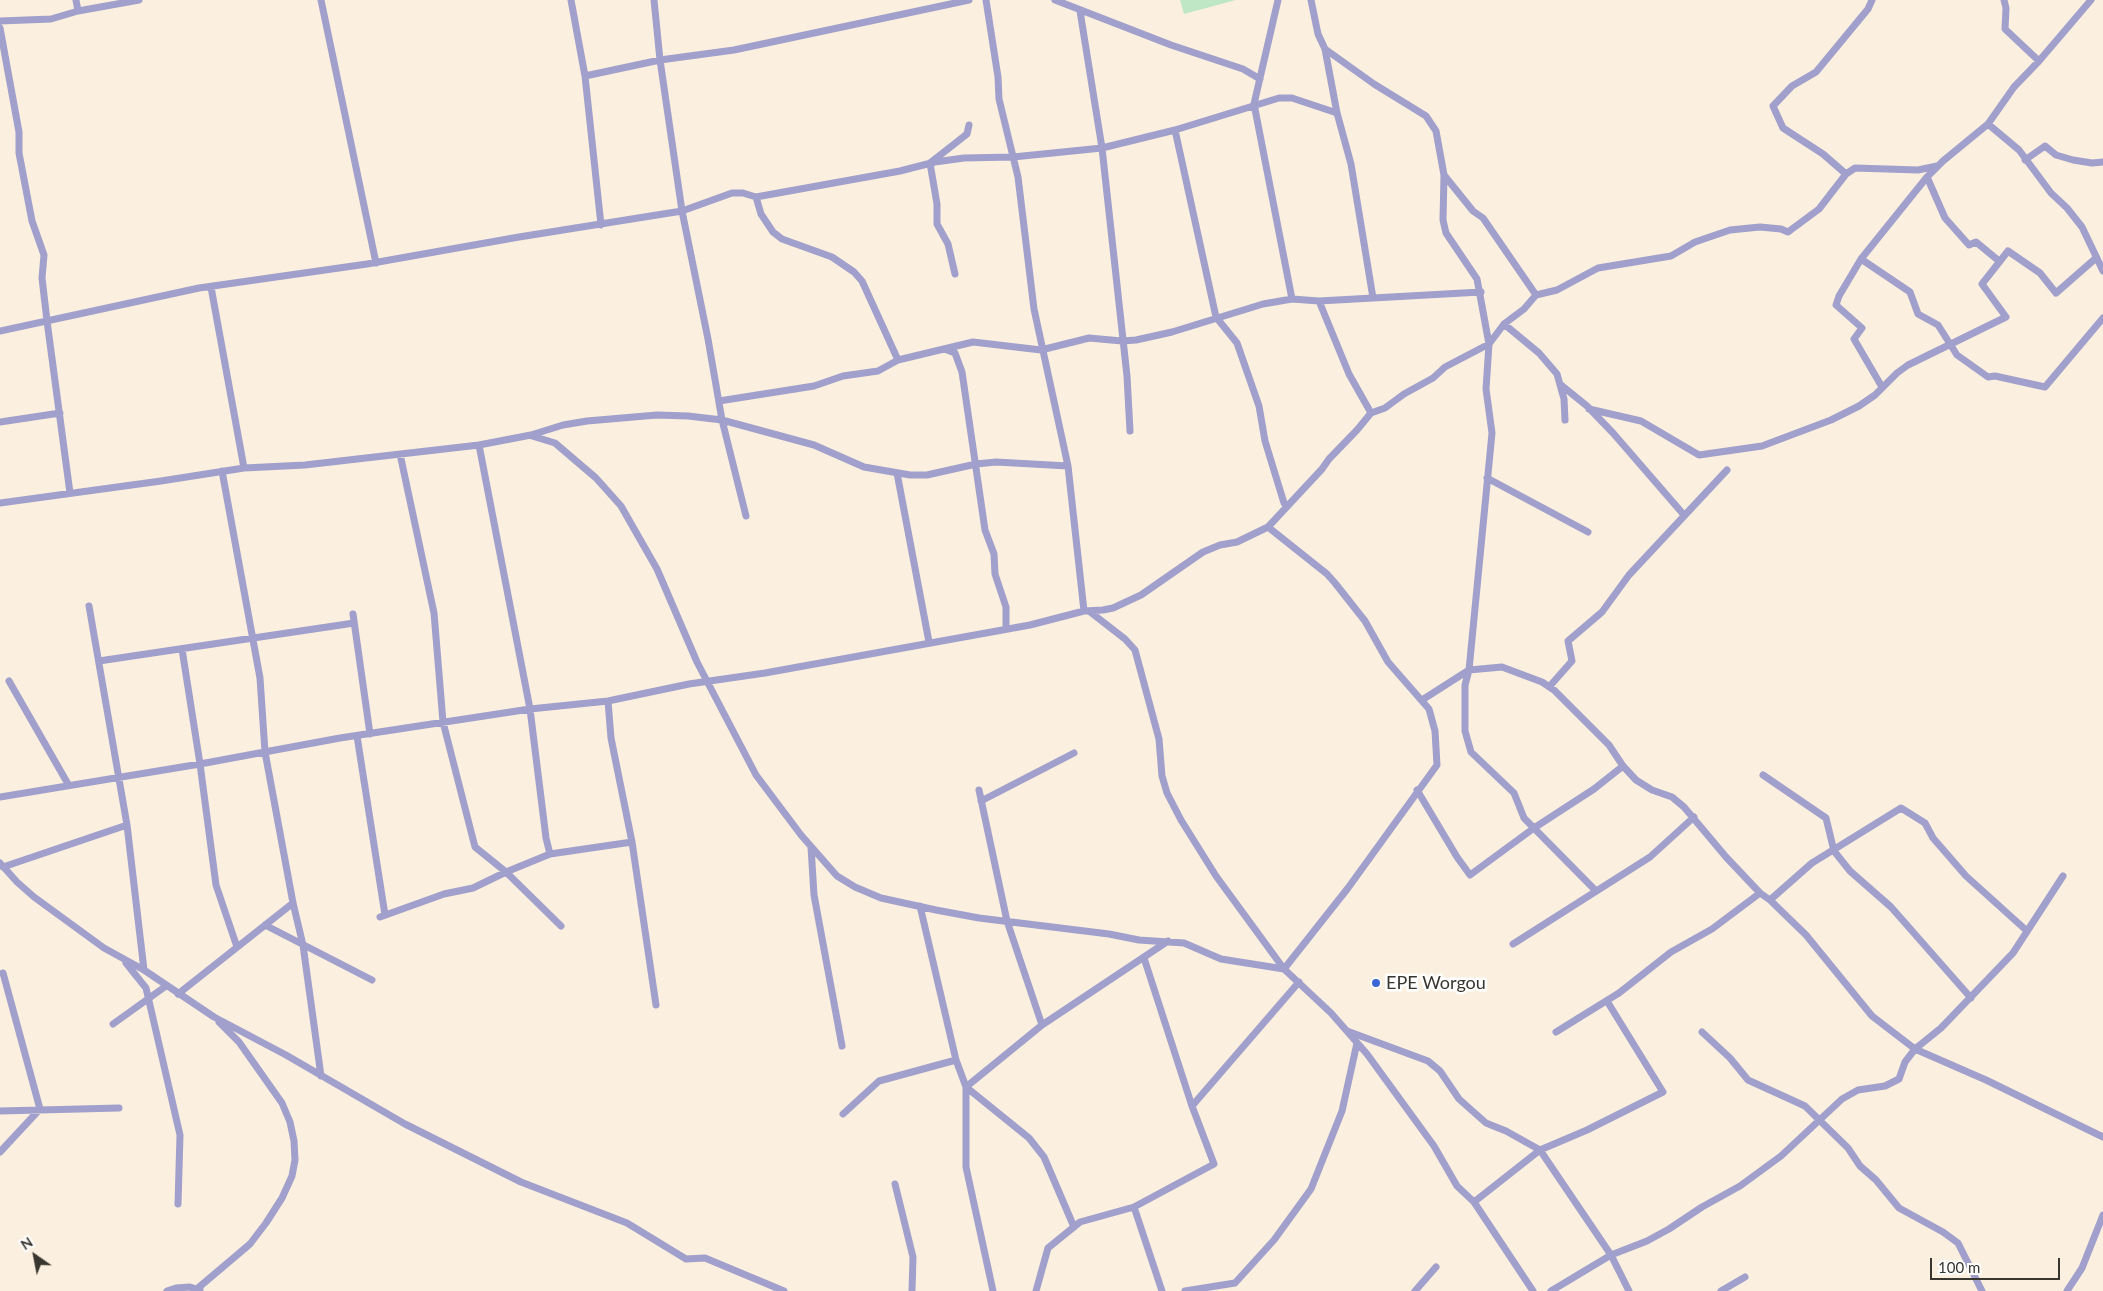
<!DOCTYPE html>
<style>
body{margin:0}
#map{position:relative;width:2103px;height:1291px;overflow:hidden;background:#fbefdf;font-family:Lato,sans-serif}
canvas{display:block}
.north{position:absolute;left:10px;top:1231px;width:50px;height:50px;-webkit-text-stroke:4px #fff;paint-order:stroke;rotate:327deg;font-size:14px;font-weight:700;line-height:20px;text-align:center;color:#39352f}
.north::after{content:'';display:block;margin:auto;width:18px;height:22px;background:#39352f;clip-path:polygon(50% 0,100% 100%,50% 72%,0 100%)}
.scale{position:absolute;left:1930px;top:1258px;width:130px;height:22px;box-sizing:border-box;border:2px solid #39352f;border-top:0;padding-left:6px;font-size:15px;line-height:18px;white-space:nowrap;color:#39352f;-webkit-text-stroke:4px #fff;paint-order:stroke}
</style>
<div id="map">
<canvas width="2103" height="1291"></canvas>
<div class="north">N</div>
<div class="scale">100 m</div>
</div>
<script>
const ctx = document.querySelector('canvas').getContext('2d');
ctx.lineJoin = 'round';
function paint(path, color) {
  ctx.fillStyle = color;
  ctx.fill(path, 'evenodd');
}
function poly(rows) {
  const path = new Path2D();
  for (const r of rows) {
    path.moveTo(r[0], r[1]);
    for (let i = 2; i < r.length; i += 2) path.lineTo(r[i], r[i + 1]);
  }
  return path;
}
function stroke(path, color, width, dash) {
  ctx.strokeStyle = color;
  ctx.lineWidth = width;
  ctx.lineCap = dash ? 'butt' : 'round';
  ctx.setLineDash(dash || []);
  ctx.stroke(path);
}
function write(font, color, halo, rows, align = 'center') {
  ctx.font = font + ' Lato,sans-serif';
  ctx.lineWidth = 5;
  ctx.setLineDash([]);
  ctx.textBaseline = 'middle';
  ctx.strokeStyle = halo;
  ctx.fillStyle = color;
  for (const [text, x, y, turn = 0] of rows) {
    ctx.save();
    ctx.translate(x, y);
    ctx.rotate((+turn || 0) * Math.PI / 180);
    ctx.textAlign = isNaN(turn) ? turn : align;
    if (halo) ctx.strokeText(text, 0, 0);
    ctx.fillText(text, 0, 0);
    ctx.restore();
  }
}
paint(poly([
 [1180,0,1236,0,1184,14]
]), '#c0e7c5');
stroke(poly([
 [76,0,78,11],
 [321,0,376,263],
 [571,0,585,76,601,225],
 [654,0,660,60,682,211,708,339,722,420,746,516],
 [986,0,998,77,999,99,1018,177,1034,309,1068,466,1084,611],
 [1055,0,1171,45,1243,69,1260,79],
 [1278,0,1254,104,1292,299],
 [1311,0,1318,34,1325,49,1374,84,1426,116,1436,131,1444,175,1443,220,1446,233,1477,279,1489,344,1486,389,1492,433,1469,670,1465,685,1465,731,1471,752,1514,793,1524,818,1596,891],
 [1080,11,1102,148,1127,376,1130,431],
 [0,21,51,19,78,11,139,0],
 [0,28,19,132,19,153,32,221,44,255,42,278,47,321,70,493],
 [1325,49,1337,113,1351,164,1373,298],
 [2039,61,2091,0],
 [585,76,660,60,734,50,969,0],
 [1988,124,2019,150,2051,193,2067,208,2082,227,2103,271],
 [1175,130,1216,317,1237,343,1259,406,1265,441,1284,503,1287,506],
 [2025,160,2045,146,2056,155,2073,160,2092,163,2103,162],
 [1846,174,1823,154,1783,128,1773,106,1792,86,1816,72,1868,9,1872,0],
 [1444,175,1473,211,1483,218,1536,295],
 [1927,177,1945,218,1969,245,1976,242,1999,261],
 [756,197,761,214,773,232,782,239,832,257,854,272,862,281,898,360,973,342,1041,350,1089,338,1122,341,1136,340,1172,332,1263,304,1292,299,1319,301,1481,292],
 [1861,259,1910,292,1918,314,1938,325,1957,355,1988,377,1995,376,2045,387,2103,318],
 [955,274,948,244,937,224,937,204,930,163,967,134,969,125],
 [211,287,244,468],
 [1319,301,1349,374,1371,413],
 [1504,324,1539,353,1557,374,1564,399,1565,420],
 [0,331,199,288,367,264,519,237,682,211,732,193,743,193,756,197,900,171,935,162,964,158,1013,157,1102,148,1175,130,1279,98,1292,98,1337,113],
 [947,350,955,353,962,372,985,530,994,554,995,574,1006,607,1006,629],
 [1561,385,1587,406,1613,433,1684,515],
 [1882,387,1854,339,1862,328,1836,305,1839,296,1861,259,1927,177,1943,161,1988,124,2014,87,2039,61,2005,29,2006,8,2004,0],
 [719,401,814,386,843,376,878,371,898,360],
 [1589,409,1641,421,1699,455,1762,446,1831,420,1859,406,1875,395,1897,373,1908,365,2006,317,1982,284,2008,251,2040,273,2056,293,2096,258],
 [0,422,60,413],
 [532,436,555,443,596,478,621,506,657,569,697,662,756,775,801,835,837,876,855,887,881,898,936,910,979,918,1109,934,1139,940,1184,943,1221,959,1284,969],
 [400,454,434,613,443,722,475,847,506,872,561,926],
 [222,471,260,678,265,752,293,903,303,945,321,1076],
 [897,473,929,642],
 [1487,478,1588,532],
 [0,503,161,481,244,468,305,465,479,445,531,435,563,425,587,421,657,415,688,416,722,420,814,445,864,467,910,475,927,475,976,464,996,462,1068,466],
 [1268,527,1327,574,1335,583,1365,621,1388,662,1429,709,1435,731,1437,765,1348,888,1284,969],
 [89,606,127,825,144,970],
 [1089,611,1125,639,1135,650,1159,739,1162,776,1167,793,1181,820,1216,876,1284,969,1331,1013,1367,1054,1434,1146,1457,1186,1474,1202,1533,1291],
 [353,614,370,734],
 [182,649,200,764,216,885,237,947],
 [99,661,354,623],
 [9,681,68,784],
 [1549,687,1572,661,1568,641,1602,612,1629,575,1727,470],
 [1422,700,1469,670,1502,667,1542,682,1554,690,1609,745,1623,766,1636,780,1652,790,1672,797,1684,807,1726,857,1760,893,1770,900,1806,935,1872,1016,1915,1049,1986,1080,2103,1137],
 [608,701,611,738,632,842,656,1005],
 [357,736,385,915],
 [1763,775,1826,818,1834,851,1850,871,1891,907,1971,998],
 [979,790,1007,921,1042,1025],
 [1417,790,1457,857,1470,875,1534,828,1594,789,1623,766],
 [0,797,200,764,340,738,530,709,608,701,689,684,765,673,1030,625,1084,611,1103,610,1113,608,1141,595,1203,552,1220,545,1237,542,1268,527,1322,469,1329,459,1357,430,1371,413,1385,408,1404,394,1433,378,1445,367,1489,344,1504,324,1524,309,1536,295,1557,290,1598,268,1671,256,1695,242,1730,230,1760,227,1781,229,1788,232,1819,209,1846,174,1855,168,1918,170,1937,166],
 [981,801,1074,753],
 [811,847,814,895,842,1046],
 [550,854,632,842],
 [0,863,17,882,34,897,104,948,144,970,214,1017,286,1055,405,1124,521,1182,627,1223,686,1259,705,1258,784,1291],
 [3,867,127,825],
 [1770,900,1812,863,1901,808,1925,823,1933,838,1966,876,2027,931],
 [920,906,956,1060,966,1087,966,1167,993,1291],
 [380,917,444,894,473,888,506,872,550,854,546,838,530,709,479,445],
 [265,925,372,980],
 [1513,944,1650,857,1694,817],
 [126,963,146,988,180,1135,178,1204],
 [178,994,293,903],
 [113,1024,166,986],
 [1347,1031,1428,1061,1440,1071,1459,1099,1486,1123,1506,1131,1540,1150,1611,1255,1629,1291],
 [1556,1032,1619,993,1671,952,1712,929,1760,893],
 [1702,1032,1730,1058,1748,1080,1805,1106,1848,1148,1860,1166,1876,1180,1899,1208,1943,1232,1958,1243,1982,1291],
 [1192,1106,1299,982],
 [0,1111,119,1108],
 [843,1114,879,1081,956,1060],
 [0,1152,40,1109,3,973],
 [895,1184,913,1257,912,1291],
 [1474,1202,1540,1150,1587,1130,1663,1092,1607,1001],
 [1134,1207,1162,1291],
 [1074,1227,1044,1157,1029,1138,966,1087,1042,1025,1168,941],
 [198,1288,250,1244,266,1223,282,1198,292,1176,295,1160,294,1141,290,1122,282,1103,239,1042,219,1022],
 [167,1291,176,1288,190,1287,200,1290],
 [1036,1291,1048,1248,1080,1222,1134,1207,1214,1164,1192,1106,1144,958],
 [1185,1291,1235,1283,1274,1240,1311,1189,1342,1111,1357,1043],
 [1415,1291,1436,1267],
 [1551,1291,1611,1255,1647,1241,1669,1229,1702,1207,1740,1186,1781,1156,1842,1099,1858,1090,1885,1086,1899,1079,1905,1062,1915,1049,1941,1028,2013,953,2063,876],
 [1721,1291,1745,1277],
 [2067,1291,2082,1268,2103,1215]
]), '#a19fcb', 7);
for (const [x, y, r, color] of [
 [1376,983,5,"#3e65d6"]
]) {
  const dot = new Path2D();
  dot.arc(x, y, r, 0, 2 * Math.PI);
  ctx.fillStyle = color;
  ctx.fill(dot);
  stroke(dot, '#fff', 2);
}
write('18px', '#39352f', '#fff', [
 ["EPE Worgou",1386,983]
], 'left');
</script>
